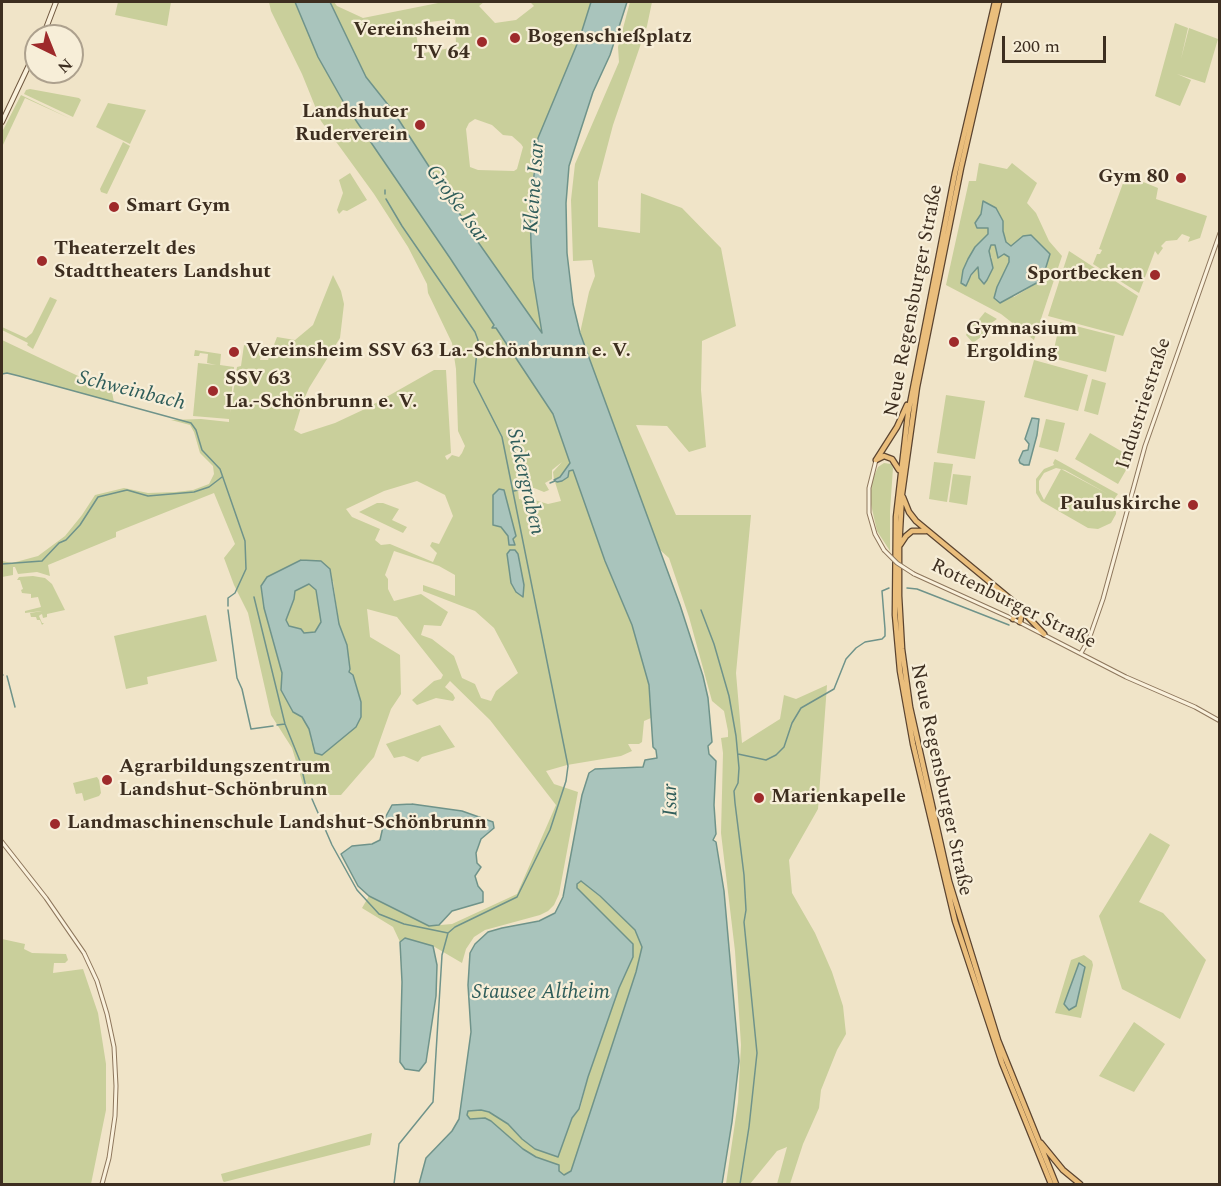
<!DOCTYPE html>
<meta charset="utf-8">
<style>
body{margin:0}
#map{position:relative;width:1221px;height:1186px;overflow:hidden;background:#f0e4c8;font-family:Spectral,serif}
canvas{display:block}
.frame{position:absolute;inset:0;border:3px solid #3d2e20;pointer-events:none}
.north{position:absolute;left:24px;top:24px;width:60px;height:60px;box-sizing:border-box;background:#f7eed8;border:2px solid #ada18e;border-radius:50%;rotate:137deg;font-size:16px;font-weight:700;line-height:24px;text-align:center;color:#3d2e20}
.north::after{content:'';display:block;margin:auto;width:21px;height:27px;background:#9e2a2b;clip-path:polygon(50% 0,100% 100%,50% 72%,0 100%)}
.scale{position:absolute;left:1002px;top:36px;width:104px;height:27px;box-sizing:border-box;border:3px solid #3d2e20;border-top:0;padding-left:8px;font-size:18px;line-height:21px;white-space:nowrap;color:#3d2e20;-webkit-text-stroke:4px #f7eed8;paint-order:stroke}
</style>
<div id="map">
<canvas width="1221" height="1186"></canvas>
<div class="frame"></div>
<div class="north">N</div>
<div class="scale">200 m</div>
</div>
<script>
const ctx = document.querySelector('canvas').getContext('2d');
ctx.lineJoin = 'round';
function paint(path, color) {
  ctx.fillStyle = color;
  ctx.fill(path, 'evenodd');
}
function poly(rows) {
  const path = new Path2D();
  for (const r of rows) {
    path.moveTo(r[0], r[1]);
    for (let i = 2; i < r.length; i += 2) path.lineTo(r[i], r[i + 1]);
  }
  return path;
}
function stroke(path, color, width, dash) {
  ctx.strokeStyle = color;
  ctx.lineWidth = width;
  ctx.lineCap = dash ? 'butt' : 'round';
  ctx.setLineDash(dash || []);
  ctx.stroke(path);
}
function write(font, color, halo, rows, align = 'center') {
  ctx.font = font + ' Spectral,serif';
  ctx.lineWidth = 4.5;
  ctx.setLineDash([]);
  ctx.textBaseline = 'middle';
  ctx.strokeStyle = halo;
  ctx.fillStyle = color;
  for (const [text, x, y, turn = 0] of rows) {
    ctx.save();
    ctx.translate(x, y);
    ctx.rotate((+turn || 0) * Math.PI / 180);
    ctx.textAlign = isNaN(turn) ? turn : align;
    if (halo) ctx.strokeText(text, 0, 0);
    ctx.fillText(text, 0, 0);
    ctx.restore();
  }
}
paint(poly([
 [118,2,171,2,167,26,115,15],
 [269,2,295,2,318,57,344,103,450,258,494,325,493,329,496,327,553,414,570,463,560,477,554,480,553,472,562,462,552,470,552,479,545,483,549,490,544,492,534,488,527,488,526,479,517,481,519,499,528,501,531,499,548,504,561,501,555,482,568,477,569,471,573,470,605,561,632,625,649,685,651,718,644,721,642,742,639,744,628,744,632,751,621,756,567,765,546,771,554,784,578,792,559,894,554,905,548,911,540,915,485,930,474,937,466,949,462,963,433,946,405,938,400,942,393,927,362,908,369,896,429,926,452,924,517,894,556,805,490,720,450,681,445,687,453,694,455,698,453,701,436,698,417,705,412,700,434,681,441,679,443,675,397,617,367,609,370,637,400,655,401,694,391,709,374,757,341,795,313,795,305,791,292,748,271,715,248,613,234,585,224,558,235,544,214,493,116,532,116,537,48,565,50,576,37,572,18,574,15,567,13,567,13,575,2,577,2,561,12,563,38,556,65,536,82,515,95,495,124,488,148,493,176,492,193,490,209,484,214,474,213,466,200,453,194,432,190,425,171,420,201,419,229,422,229,419,193,416,198,363,216,365,207,363,208,354,200,353,199,356,194,356,195,350,221,354,220,365,234,367,230,413,237,367,241,366,244,345,262,348,260,360,268,360,277,337,295,340,313,325,333,275,341,291,344,304,340,338,309,388,302,404,294,430,301,434,335,423,367,408,434,370,446,370,451,453,445,456,447,460,452,455,459,457,462,453,465,446,458,431,456,369,452,343,428,293,427,284,408,247,374,194,321,121,302,74,271,11],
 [417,481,445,495,453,516,439,544,432,542,430,546,437,553,433,562,390,544,381,545,375,540,380,529,352,517,346,509,384,491],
 [394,551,439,566,455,575,455,596,423,585,423,591,475,611,494,628,518,673,496,691,491,701,481,698,475,684,462,678,454,656,432,639,421,635,424,625,441,626,448,612,421,594,394,601,388,589,388,579,385,575],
 [333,581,339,624,347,645,350,669,349,672,353,675,361,702,312,744,309,729,302,717,293,712,281,690,282,673,264,608,261,586],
 [330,2,334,2,337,6,363,18,443,2,484,2,479,6,495,23,516,20,534,6,530,2,591,2,580,37,538,138,535,156,530,212,531,243,533,278,543,335,478,242,393,111,366,77],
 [453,19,455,20,456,44,455,47,419,54,415,24],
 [475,119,492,125,503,135,512,136,521,144,523,147,517,169,514,171,478,170,470,167,466,129,469,123],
 [630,2,652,2,647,26,613,125,598,182,598,227,640,233,641,193,682,208,721,248,736,326,702,341,701,390,706,447,689,452,667,426,636,425,676,515,751,515,736,673,742,743,780,719,784,695,796,699,827,685,818,809,789,860,792,893,815,933,832,972,843,1006,846,1034,837,1050,821,1090,819,1108,803,1144,790,1184,777,1184,787,1147,777,1151,750,1184,726,1184,738,1102,741,1045,735,951,721,833,723,753,721,738,728,737,728,731,724,711,712,701,689,617,669,558,659,549,580,333,589,292,595,276,592,260,573,261,571,200,575,164,619,62,618,47],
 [1175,23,1188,28,1181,59,1189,28,1218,39,1205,83,1177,74,1191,80,1180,106,1155,96],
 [30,89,79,98,81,100,73,117,24,94,26,90],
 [21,95,71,119,25,98,2,147,2,132],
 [108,103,146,110,130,144,96,127],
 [123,142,130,146,107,194,101,192,100,189],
 [979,163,1007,169,1012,163,1037,183,1027,203,1036,213,1049,241,1062,256,1034,340,1001,314,946,285,969,181,976,181],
 [1003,221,1003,231,1006,242,1011,247,1023,236,1042,280,1014,297,997,287,1009,262,1009,257,996,251,995,245,991,245,989,252,992,258,979,270,979,266,967,282,963,270,975,247,988,234,989,228],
 [350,173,367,200,347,211,343,210,339,214,337,210,343,193,339,180],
 [1126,175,1158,188,1156,199,1207,216,1200,238,1188,242,1190,237,1182,234,1177,240,1166,241,1161,246,1163,248,1158,255,1155,251,1139,293,1093,264,1097,254,1100,254,1102,250,1099,249],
 [1069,251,1138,296,1123,336,1048,316],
 [50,297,57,300,33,349,27,345,28,343,2,330,2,327,26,338,32,333],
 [985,312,997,319,990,324,986,333,973,343,966,335,971,325,976,323],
 [1060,322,1115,336,1106,372,1052,358],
 [2,340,112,392,114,402,11,374,2,374],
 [1034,360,1088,375,1078,411,1024,397],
 [1092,379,1106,383,1098,415,1084,411],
 [946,395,985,401,975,459,937,453],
 [1046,419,1065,423,1058,452,1039,447],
 [1090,433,1133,458,1118,484,1075,459],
 [1055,459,1118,494,1115,498,1116,514,1111,523,1098,529,1088,528,1041,501,1036,493,1036,479,1044,469,1054,465,1053,463],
 [1056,468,1065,470,1108,494,1061,469,1044,500,1039,490,1039,481,1044,473],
 [934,462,953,464,947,502,929,499],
 [884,463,891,464,893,468,890,511,890,551,877,531,870,500,872,481,878,467],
 [953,474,971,476,967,505,949,502],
 [377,503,383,503,399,509,392,520,407,527,403,533,359,512],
 [33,576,45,578,52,584,65,610,47,614,47,617,43,618,42,614,40,615,39,616,42,623,44,623,42,625,40,620,37,620,36,617,31,617,30,613,42,611,25,613,25,611,41,607,38,597,31,598,31,594,22,593,21,590,23,589,20,580,17,580,19,577],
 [310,584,316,590,321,622,315,632,303,633,301,629,289,626,286,620,294,599,294,591],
 [206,615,217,661,147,677,148,684,126,689,114,636],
 [440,725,455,747,422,757,418,762,404,756,394,758,386,744],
 [97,777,99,780,101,793,99,796,84,801,82,793,76,794,73,783],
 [1150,833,1170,845,1139,902,1163,913,1206,960,1180,1019,1122,989,1099,916],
 [581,881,599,896,635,930,642,947,636,972,571,1171,564,1175,558,1171,559,1165,536,1157,523,1149,491,1121,485,1118,470,1119,467,1115,468,1111,481,1110,489,1112,508,1124,522,1139,535,1148,558,1156,572,1118,580,1109,588,1077,619,988,633,957,633,944,577,888,577,884],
 [2,939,25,944,24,949,32,953,66,954,68,960,65,963,54,963,53,973,83,969,98,1013,106,1064,106,1110,91,1184,2,1184],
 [1084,955,1092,961,1093,965,1081,1018,1055,1013,1071,960],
 [1134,1022,1165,1044,1134,1092,1099,1076],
 [372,1133,370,1145,224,1182,223,1181,221,1174]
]), '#c9cf9b');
const water = poly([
 [295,2,330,2,366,77,393,111,478,242,542,333,533,278,531,243,530,212,538,138,580,37,591,2,627,2,610,55,593,92,569,166,566,203,567,253,573,304,580,333,680,605,703,676,708,698,712,742,708,746,709,754,716,761,714,805,716,834,713,840,716,842,724,891,739,1061,732,1122,722,1184,419,1184,426,1158,452,1131,459,1119,471,1032,468,985,470,953,475,944,488,932,502,928,539,921,555,913,563,897,582,795,589,773,595,769,643,767,645,760,657,758,656,750,653,747,649,685,632,625,605,561,573,470,569,471,568,477,562,481,557,482,554,480,560,477,570,463,553,414,496,328,492,328,494,325,450,258,344,103,318,57,295,2],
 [581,881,600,896,635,930,642,947,636,972,571,1171,564,1175,559,1171,559,1165,536,1157,523,1149,491,1121,485,1118,470,1119,467,1115,468,1111,481,1110,489,1112,508,1124,522,1139,535,1149,558,1157,572,1118,579,1109,588,1077,619,988,633,957,633,944,577,888,577,884,581,881],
 [983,201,996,208,1003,221,1003,231,1006,242,1011,246,1023,236,1031,235,1050,254,1042,280,1000,303,994,298,997,287,1009,262,1009,257,1004,254,998,258,995,245,991,245,989,251,993,268,987,280,984,284,979,278,978,267,971,275,966,286,961,283,963,270,968,259,975,247,988,234,988,228,977,228,975,223,981,214,983,201],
 [1032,418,1039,419,1037,435,1029,465,1024,465,1020,463,1019,460,1023,451,1028,450,1029,444,1025,439,1032,418],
 [499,489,504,490,516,536,513,539,515,545,509,545,508,536,501,527,493,525,493,495,499,489],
 [510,550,515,550,518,554,524,585,523,597,516,592,511,583,507,554,510,550],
 [301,560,321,561,330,569,339,624,347,645,350,669,349,672,353,675,361,702,361,717,356,727,322,755,315,753,309,729,302,717,293,712,281,690,282,673,264,608,261,586,267,577,301,560],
 [309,584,316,590,321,622,315,632,304,633,301,629,289,626,286,620,294,599,295,591,309,584],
 [412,804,462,811,493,822,494,828,481,839,476,853,477,863,481,867,475,876,478,886,483,892,483,902,452,911,439,925,429,926,369,896,358,886,341,854,352,846,372,844,380,840,385,818,392,805,412,804],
 [405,938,433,946,437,965,436,996,426,1062,419,1071,405,1069,400,1062,402,982,400,942,405,938],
 [1079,963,1085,967,1076,1006,1069,1010,1064,1004,1079,963]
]);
paint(water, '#a9c4bc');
stroke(water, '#6f938a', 1.5);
stroke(poly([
 [385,190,385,194],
 [386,199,402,226,475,332,478,340,474,382,502,437,568,766,566,781,550,830,517,897,455,927,448,933,442,955,433,1102,399,1144,394,1184],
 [2,374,7,373,19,376,191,423,196,430,202,450,220,469,245,541,246,569,235,593,228,598,228,606],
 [550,483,555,481],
 [514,491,523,489],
 [2,564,42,561,59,543,66,540,80,525,98,497,127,490,148,496,194,492,209,487,222,477],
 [907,588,917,589,1009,625],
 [254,597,285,724,300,761,305,783,310,793],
 [228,610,237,678,242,689,251,729,273,726],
 [701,610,714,644,729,696,736,736,739,768,738,783,734,791,735,803,744,875,746,910,744,922,757,1053,749,1127,740,1184],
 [2,675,3,675],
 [7,676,15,707],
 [277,725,285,724],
 [738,754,766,760,776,755,784,747,792,723,801,708,834,689,846,659,856,648,865,642,882,639,885,636,885,629,882,591,889,588],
 [312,799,332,845,357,890,379,914,404,924,448,933]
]), '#6f938a', 1.5);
const tertiary = poly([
 [876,460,869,488,869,513,875,534,884,550],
 [914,574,1013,619,1126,677,1195,707,1220,721],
 [1081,653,1089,639,1103,599,1145,446,1220,233],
 [2,842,46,898,84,953,97,981,107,1014,114,1047,116,1086,115,1116,109,1158,102,1184]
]);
const secondary = poly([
 [43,36,56,2],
 [2,122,36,50]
]);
const trunk = poly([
 [995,2,955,173,908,414,896,517,895,615,900,671,913,744,955,921,1002,1063,1051,1184],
 [999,2,961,168,917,387,902,494,899,548,899,596,902,649,910,707,949,881,998,1040,1056,1184],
 [876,460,897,427,907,405],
 [876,460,884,456,892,459,899,470],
 [903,497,909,512,916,521,1014,602,1044,634],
 [900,545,906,536,912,531,926,531],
 [1013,619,1017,609,1016,604],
 [1020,622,1022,611],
 [1041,1143,1063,1170,1080,1184]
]);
stroke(tertiary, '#8d765c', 5);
stroke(secondary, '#6f573f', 6);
stroke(trunk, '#5b4430', 7);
stroke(tertiary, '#faf1dc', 3);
stroke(secondary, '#faf1dc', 4);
stroke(trunk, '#eabe7c', 4.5);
const tertiaryBridge = poly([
 [884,550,897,563,914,574]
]);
stroke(tertiaryBridge, '#8d765c', 5, []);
stroke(tertiaryBridge, '#faf1dc', 3);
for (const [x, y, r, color] of [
 [515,38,6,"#9e2a2b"],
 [482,42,6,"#9e2a2b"],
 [420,125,6,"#9e2a2b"],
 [1181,178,6,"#9e2a2b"],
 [114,207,6,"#9e2a2b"],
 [42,261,6,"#9e2a2b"],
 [1155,275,6,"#9e2a2b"],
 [954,342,6,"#9e2a2b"],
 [234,352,6,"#9e2a2b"],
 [213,391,6,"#9e2a2b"],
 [1193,505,6,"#9e2a2b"],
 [107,780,6,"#9e2a2b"],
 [759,798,6,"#9e2a2b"],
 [55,824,6,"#9e2a2b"]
]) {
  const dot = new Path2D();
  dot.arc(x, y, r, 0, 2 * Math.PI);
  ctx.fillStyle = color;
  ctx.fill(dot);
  stroke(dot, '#f7eed8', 2);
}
write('bold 20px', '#3d2e20', '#f7eed8', [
 ["Vereinsheim",470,31,"right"],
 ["TV 64",470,54,"right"],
 ["Bogenschießplatz",527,38],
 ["Landshuter",408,113,"right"],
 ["Ruderverein",408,136,"right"],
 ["Gym 80",1169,178,"right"],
 ["Smart Gym",126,207],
 ["Theaterzelt des",54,250],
 ["Stadttheaters Landshut",54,273],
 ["Sportbecken",1143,275,"right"],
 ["Gymnasium",966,330],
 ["Ergolding",966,353],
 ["Vereinsheim SSV 63 La.-Schönbrunn e. V.",246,352],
 ["SSV 63",225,380],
 ["La.-Schönbrunn e. V.",225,403],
 ["Pauluskirche",1181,505,"right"],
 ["Agrarbildungszentrum",119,768],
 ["Landshut-Schönbrunn",119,791],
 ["Marienkapelle",771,798],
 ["Landmaschinenschule Landshut-Schönbrunn",67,824]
], 'left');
write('20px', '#3d2e20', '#f7eed8', [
 ["Neue Regensburger Straße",915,301,-79],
 ["Industriestraße",1145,404,-72],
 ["Rottenburger Straße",1013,605,26],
 ["Neue Regensburger Straße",940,780,78]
]);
write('italic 21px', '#2f5d5a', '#f7eed8', [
 ["Kleine Isar",536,187,-86],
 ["Große Isar",456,205,54],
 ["Schweinbach",131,392,14],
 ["Sickergraben",524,482,77],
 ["Isar",672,800,-91],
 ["Stausee Altheim",541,994]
]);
</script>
